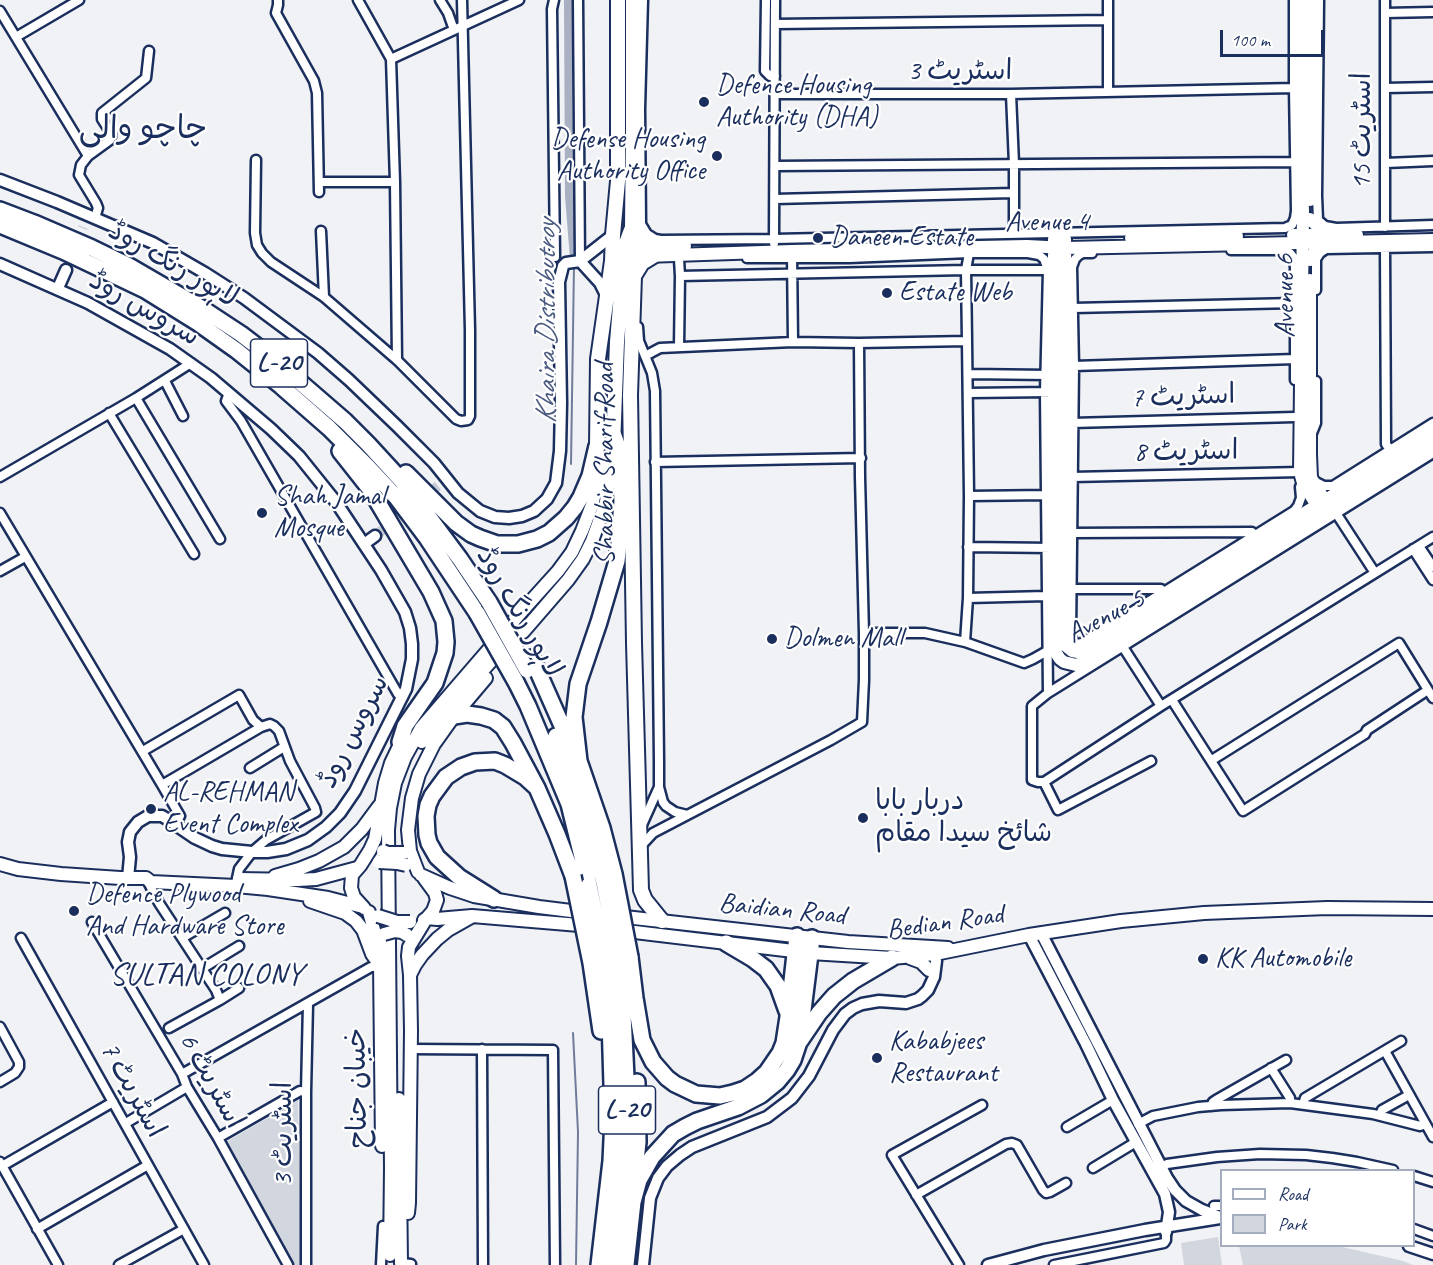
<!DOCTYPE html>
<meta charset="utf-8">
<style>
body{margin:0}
#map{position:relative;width:1433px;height:1265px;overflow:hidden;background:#f1f2f5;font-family:Caveat,sans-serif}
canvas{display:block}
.legend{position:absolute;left:1220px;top:1169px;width:195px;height:78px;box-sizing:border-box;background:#fff;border:2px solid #a4acbf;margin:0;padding:8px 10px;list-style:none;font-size:18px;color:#1b2f5e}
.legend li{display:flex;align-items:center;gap:12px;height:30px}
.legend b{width:30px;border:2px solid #a4acbf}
.scale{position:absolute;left:1220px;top:30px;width:104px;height:27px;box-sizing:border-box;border:3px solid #1b2f5e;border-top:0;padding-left:8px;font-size:18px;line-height:21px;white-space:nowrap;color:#1b2f5e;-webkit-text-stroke:4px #fff;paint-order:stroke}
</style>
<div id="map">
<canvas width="1433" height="1265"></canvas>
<ul class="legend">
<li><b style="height:8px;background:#fff"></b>Road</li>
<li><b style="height:16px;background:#d2d6df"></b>Park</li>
</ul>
<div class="scale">100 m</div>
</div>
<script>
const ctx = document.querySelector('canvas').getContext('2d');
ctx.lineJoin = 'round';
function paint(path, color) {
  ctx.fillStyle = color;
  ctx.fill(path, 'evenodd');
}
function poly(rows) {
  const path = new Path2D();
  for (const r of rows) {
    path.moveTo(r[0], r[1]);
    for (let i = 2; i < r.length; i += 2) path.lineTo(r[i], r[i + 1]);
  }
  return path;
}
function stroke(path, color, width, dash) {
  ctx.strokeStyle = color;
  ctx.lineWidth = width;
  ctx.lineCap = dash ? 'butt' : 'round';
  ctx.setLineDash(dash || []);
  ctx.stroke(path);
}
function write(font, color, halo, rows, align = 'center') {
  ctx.font = font + ' Caveat,"Playpen Sans Arabic",sans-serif';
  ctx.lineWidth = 4.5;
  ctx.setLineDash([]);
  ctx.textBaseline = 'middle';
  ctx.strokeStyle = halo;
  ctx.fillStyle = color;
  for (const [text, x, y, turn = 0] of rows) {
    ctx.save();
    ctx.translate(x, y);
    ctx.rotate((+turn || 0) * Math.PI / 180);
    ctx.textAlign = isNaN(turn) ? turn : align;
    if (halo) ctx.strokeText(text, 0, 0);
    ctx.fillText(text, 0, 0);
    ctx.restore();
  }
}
paint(poly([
 [298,1100,301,1265,291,1265,226,1142],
 [1218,1237,1222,1265,1184,1265,1181,1243],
 [1239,1246,1338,1246,1403,1261,1413,1265,1243,1265]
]), '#d2d6df');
stroke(poly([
 [571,464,574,265],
 [573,1033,578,1132,576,1265]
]), '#707c9a', 2);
stroke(poly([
 [568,0,569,196,574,259]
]), '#a8b0c2', 8);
stroke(poly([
 [66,270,83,227],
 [422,498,438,486],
 [375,536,410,508]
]), '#c6cbd7', 10, [10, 5]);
const minor = poly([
 [278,0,278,5,276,13,314,81,317,93,319,192],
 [358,0,391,59,519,0],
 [440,0,448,13,454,30],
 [554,0,552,9,555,257],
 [578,0,580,261],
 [643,0,640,109,641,224,647,234,655,239,661,240,774,239,1285,228,1292,225,1295,218,1296,211,1294,88,1294,0],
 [766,0,765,71,770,76,775,76],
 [1108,0,1108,91],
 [1319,0,1317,196,1318,220,1325,226,1336,228,1433,225],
 [0,11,88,156,81,165,79,175,96,203,98,208,95,218],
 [1385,13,1433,12],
 [775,24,1107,20],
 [16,37,79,0],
 [391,59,395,182,397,360],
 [1385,88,1433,87],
 [776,94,1011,94,1294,88],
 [1011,94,1014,164,1014,234],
 [88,156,110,140,111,137,111,133,102,119,102,113,146,78,149,51],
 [256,160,255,233,257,245,262,253,271,262,324,297,397,360,456,419,461,421,468,420,470,416,470,330,462,0],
 [1386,163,1433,161],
 [775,166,1294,162],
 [319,182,395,182],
 [775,199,1013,193],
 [1385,227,1385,0],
 [321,231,324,297],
 [774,243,775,0],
 [1385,248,1386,444,1390,450],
 [1231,250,1282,250,1290,253,1294,258,1295,268,1295,380],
 [1092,253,1083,253,1079,255,1075,259,1072,267,1074,366,1071,635,1073,643,1077,644,1082,643,1294,511,1298,506,1301,498,1300,487,1303,483],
 [792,254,793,342,859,343,967,341,966,270,969,253],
 [747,258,849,258,969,253,1028,253,1039,255,1044,259,1048,270,1045,392,1048,693,1433,453],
 [679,259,680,276,966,270,1051,270],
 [1316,290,1316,259,1320,253,1326,249,1433,247],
 [1073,308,1295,303],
 [638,327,639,341,652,373,655,391,659,761,659,787,641,827],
 [967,341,969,496,968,598,965,642,1024,663,1033,659,1049,650],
 [679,347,680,276],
 [645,356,660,348,793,342],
 [1074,366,1295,359],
 [969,374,1049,375],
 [165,381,183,416],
 [229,393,226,401,241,421,398,694,403,697],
 [969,393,1049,392],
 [136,398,220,539],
 [109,413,194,554],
 [1072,423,1295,417],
 [1312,433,1316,423,1316,381],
 [655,462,861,458],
 [0,477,136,398,191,363],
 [1072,477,1300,472],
 [1312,480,1324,486,1333,486,1433,423],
 [969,496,1047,495],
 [1333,511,1336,513,1375,573],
 [0,513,162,785,180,816,175,824],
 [1072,533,1252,532,1255,535],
 [1419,546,1433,567],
 [968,547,1052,548],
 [1413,549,1433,580],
 [0,571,25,557],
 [1072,589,1161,589,1163,592],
 [968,598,1046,596],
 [864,633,925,633,965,642],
 [1123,647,1161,706],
 [1048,693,1032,706,1032,780,1038,782,1044,782,1161,706,1433,537],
 [1172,700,1243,811,1365,734,1367,730,1428,690],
 [143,751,239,695,253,720,261,727,270,724,274,726,279,731,290,761,315,808,316,812,266,840,252,852,239,869,236,883],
 [1212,760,1399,643,1433,698],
 [250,768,284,747],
 [1044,782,1058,810,1151,761],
 [162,785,261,727],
 [659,787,663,802,666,806,675,812,687,815],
 [640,847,653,833,831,740,862,722,864,680,864,633,860,477,859,343],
 [146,878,159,903,216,990,220,1000,169,1028],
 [92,922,182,1074,187,1087,218,1138,288,1265],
 [21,938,204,1265],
 [182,938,225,913],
 [203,968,239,946],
 [220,1000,239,988],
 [0,1027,19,1062,19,1067,15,1073,0,1082],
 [410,1049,553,1050,555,1265],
 [482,1049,483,1265],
 [1385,1051,1433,1137],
 [1271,1068,1290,1098,1290,1103],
 [182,1074,371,967,380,967],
 [1303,1104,1305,1098,1401,1041],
 [1211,1106,1213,1102,1216,1100,1286,1060],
 [1380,1115,1382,1110,1409,1095],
 [126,1123,187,1087],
 [1138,1124,1153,1116,1198,1107,1221,1105,1290,1103,1373,1114,1420,1126,1425,1124],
 [1067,1127,1113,1100],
 [218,1138,300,1091,306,1092],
 [0,1162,58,1265],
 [2,1166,113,1102],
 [1093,1168,1136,1142],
 [1161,1168,1167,1164,1217,1157,1260,1154,1306,1155,1332,1158,1357,1162,1393,1170],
 [1414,1176,1433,1182],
 [916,1195,1006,1144,1012,1143,1017,1145,1043,1190,1046,1193,1050,1192,1066,1183],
 [1214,1206,1222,1206],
 [37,1229,148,1165],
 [1414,1229,1433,1236],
 [401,1263,411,1264,411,1265],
 [119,1265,184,1229],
 [306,1265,306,1092,308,1004],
 [381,1265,383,1226],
 [959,1265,892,1155,982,1105],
 [1054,1265,1164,1243,1166,1240,1166,1232]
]);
const tertiary = poly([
 [0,180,57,202,153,243,205,273,244,298,318,353,349,380,397,426,434,463,458,493,480,511,495,517,509,518,522,516,534,511,547,499,556,483,560,451,561,403,559,282,563,266,566,263,580,261,600,283,607,297],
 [580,261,613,235],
 [0,264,88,303,170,349,211,378,271,429,299,456,336,502,381,570,405,612,410,628,412,644,412,659,406,689,355,791,340,813,326,827,308,840,286,849,267,852,252,852,222,849,212,846,195,838,167,819,162,816,148,816,138,822,130,832,128,842,130,857,128,878],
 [58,288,66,270],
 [364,544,375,536],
 [1041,933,1167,1178,1175,1190,1186,1201,1202,1210,1222,1218],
 [1029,935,1086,1044,1113,1100,1165,1194,1169,1212,1166,1232],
 [1409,1246,1433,1254],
 [643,1265,650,1198,658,1178,667,1166,680,1155,692,1147,767,1117,792,1098,809,1076,833,1030,845,1014,853,1008,862,1004,879,1001,906,1003,918,999,922,996,928,990,934,977,936,961,933,947],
 [988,1265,1044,1250,1145,1230,1220,1218]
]);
const secondary = poly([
 [1302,0,1301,160,1303,211,1300,472,1303,483,1321,512],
 [1310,200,1311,0],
 [1310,219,1321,230,1327,234],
 [1293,235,1357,235],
 [1131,238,1237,236],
 [1054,239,1054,638,1056,653,1060,659,1064,662,1076,665,1085,662,1433,445],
 [1065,239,1066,381,1064,638,1066,646,1072,651,1078,652,1083,651,1433,433],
 [645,246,685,246],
 [645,256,792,251,1027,246,1066,248,1433,240],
 [1310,260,1315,251,1324,243],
 [1310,280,1310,454,1311,478,1329,507],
 [523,632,568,580,583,559,592,541,606,502,612,458],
 [422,742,428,732,492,660,528,625],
 [0,864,18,869,61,874,120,878,146,878,151,882,236,886,268,889,328,898,363,907],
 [360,866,370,850,375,839,385,783,391,763,404,736],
 [359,867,352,875,351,888,354,897,364,908],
 [418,872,410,851,408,830,412,798,419,774,434,744,454,716,486,678],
 [421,875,450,888,474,896,539,907,587,913],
 [275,876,299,869,319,861,344,847,362,829,379,806],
 [239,879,298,880,316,879,357,868],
 [310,901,345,913,356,921,363,930,372,954,377,961],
 [369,912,378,944,380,963,382,1146],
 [616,916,848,942,948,948],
 [427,918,437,919,472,916,591,926],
 [424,920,427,918,433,911,437,900,435,893,424,878],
 [618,930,810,953,892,958,935,954,1029,935,1121,921,1204,913,1327,908,1433,909],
 [910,958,921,962,929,970],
 [410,975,415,965,422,955,437,939,448,930,471,917],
 [399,1099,401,1263],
 [408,1213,409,1203,411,1031,410,975,408,956,409,947,426,919],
 [390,1255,391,1168,388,830,390,808,395,783,405,757,421,728,522,611,558,571,572,552,582,531,592,505,596,489,600,464,599,460]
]);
const primary = poly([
 [633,0,633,130,632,228,635,246,630,395,634,643,641,890,645,900,662,921],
 [632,228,654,246],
 [634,276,642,263,655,255],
 [597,446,598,359,612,261,613,235,618,181,618,0],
 [613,446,617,342,625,246,631,230]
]);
const motorway = poly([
 [0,210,34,223,92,248,129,266,203,309,241,334,271,357,345,421,368,444,402,481,460,559,489,602],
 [0,225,63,251,145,290,198,323,236,350,281,386,329,428,368,467,397,498,427,538,477,613],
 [340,451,370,489,431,592,444,621,446,642,445,653,435,683,405,726,400,742],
 [406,473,456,523,471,534,480,538,497,544,518,544,537,539,549,533,566,518,575,507,581,497,590,476,597,446],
 [532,658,571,746,579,761,602,828,614,874],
 [516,682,528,706,569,804,589,885],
 [454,716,467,714,481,716,494,720,503,727,513,743,537,788,557,834,573,876],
 [556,736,581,801,604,882],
 [579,761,574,717,578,684,599,622,617,561,619,543,622,501,619,450,614,436],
 [494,899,459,877,437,857,429,843,427,835,426,816,428,805,432,796,446,777,461,767,475,762,495,761,505,765,525,777,537,788],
 [726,943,753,959,766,969,778,986,787,1011],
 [630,957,635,998,642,1040,653,1062,667,1078,675,1084,696,1094,720,1096,733,1093,745,1089,757,1081,767,1072,780,1053,784,1043,788,1017,797,936],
 [591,963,601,1031],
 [800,1041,819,1013,834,996,853,981,892,958],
 [634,1181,638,1142,637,1082],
 [599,1265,611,1161,613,1118,610,1019,604,959],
 [614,1265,625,1161,627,1099,623,1014,618,955],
 [626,1265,633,1202,639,1180,652,1157,673,1134,685,1127,697,1121,738,1107,761,1095,777,1082,787,1070,793,1060,799,1042,812,938]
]);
stroke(minor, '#1b2f5e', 13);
stroke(tertiary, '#1b2f5e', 15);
stroke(secondary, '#1b2f5e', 16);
stroke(primary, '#1b2f5e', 18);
stroke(motorway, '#1b2f5e', 20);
stroke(minor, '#fff', 8);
stroke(tertiary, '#fff', 10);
stroke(secondary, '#fff', 12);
stroke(primary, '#fff', 14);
stroke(motorway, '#fff', 15);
const secondaryBridge = poly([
 [383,851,388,853,404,853],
 [379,862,397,863,406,865],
 [378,916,397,922,410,922],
 [384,934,395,931,402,932,407,935]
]);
const motorwayBridge = poly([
 [489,602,527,670],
 [477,613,516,682],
 [614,874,630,957],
 [573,876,591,963],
 [604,882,618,955],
 [589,885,604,959]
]);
stroke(secondaryBridge, '#1b2f5e', 16, []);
stroke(motorwayBridge, '#1b2f5e', 20, []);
stroke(secondaryBridge, '#fff', 12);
stroke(motorwayBridge, '#fff', 15);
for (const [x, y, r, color] of [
 [704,102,6,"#1b2f5e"],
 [717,156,6,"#1b2f5e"],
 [818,238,6,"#1b2f5e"],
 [887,293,6,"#1b2f5e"],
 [262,513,6,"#1b2f5e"],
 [772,639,6,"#1b2f5e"],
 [151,809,6,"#1b2f5e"],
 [863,818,6,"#1b2f5e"],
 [74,911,6,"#1b2f5e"],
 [1203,959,6,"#1b2f5e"],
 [877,1058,6,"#1b2f5e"]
]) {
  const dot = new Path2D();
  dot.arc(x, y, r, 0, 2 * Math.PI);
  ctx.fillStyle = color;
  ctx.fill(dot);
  stroke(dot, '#fff', 2);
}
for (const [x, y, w] of [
 [279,363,57],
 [627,1110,57]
]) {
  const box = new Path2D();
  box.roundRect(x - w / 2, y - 24, w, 48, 4.5);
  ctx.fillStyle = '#fff';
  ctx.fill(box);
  stroke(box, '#1b2f5e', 1.5);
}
write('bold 27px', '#1b2f5e', null, [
 ["L-20",279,363],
 ["L-20",627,1110]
]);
write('28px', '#1b2f5e', '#fff', [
 ["اسٹریٹ 3",960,72],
 ["اسٹریٹ 15",1363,131,-90],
 ["Avenue 4",1047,223],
 ["لاہور رنگ روڈ",173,265,30],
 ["Avenue 6",1286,296,-90],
 ["سروس روڈ",144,309,30],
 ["اسٹریٹ 7",1183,397,-2],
 ["اسٹریٹ 8",1186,452,-1],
 ["Shabbir Sharif Road",606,464,-90],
 ["لاہور رنگ روڈ",519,613,60],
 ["Avenue 5",1106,617,-28],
 ["سروس روڈ",354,732,-63],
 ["Baidian Road",782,910,6],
 ["Bedian Road",945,923,-8],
 ["اسٹریٹ 6",211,1081,61],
 ["خیبان جناح",358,1088,-91],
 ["اسٹریٹ 7",132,1090,61],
 ["اسٹریٹ 3",284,1134,-90]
]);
write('28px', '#1b2f5e', '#fff', [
 ["Defence Housing",716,86],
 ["Authority (DHA)",716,118],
 ["Defense Housing",705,140,"right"],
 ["Authority Office",705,172,"right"],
 ["Daneen Estate",830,238],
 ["Estate Web",899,293],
 ["Shah Jamal",274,497],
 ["Mosque",274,529],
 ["Dolmen Mall",784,639],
 ["AL-REHMAN",163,793],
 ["Event Complex",163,825],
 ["دربار بابا",875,802],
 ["شائخ سیدا مقام",875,834],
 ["Defence Plywood",86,895],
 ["And Hardware Store",86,927],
 ["KK Automobile",1215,959],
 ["Kababjees",889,1042],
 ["Restaurant",889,1074]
], 'left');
write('italic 30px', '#4c5c81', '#fff', [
 ["Khaira Distributroy",547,322,-90]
]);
write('32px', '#1b2f5e', '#fff', [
 ["چاچو والی",143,130],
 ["SULTAN COLONY",206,976]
]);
</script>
